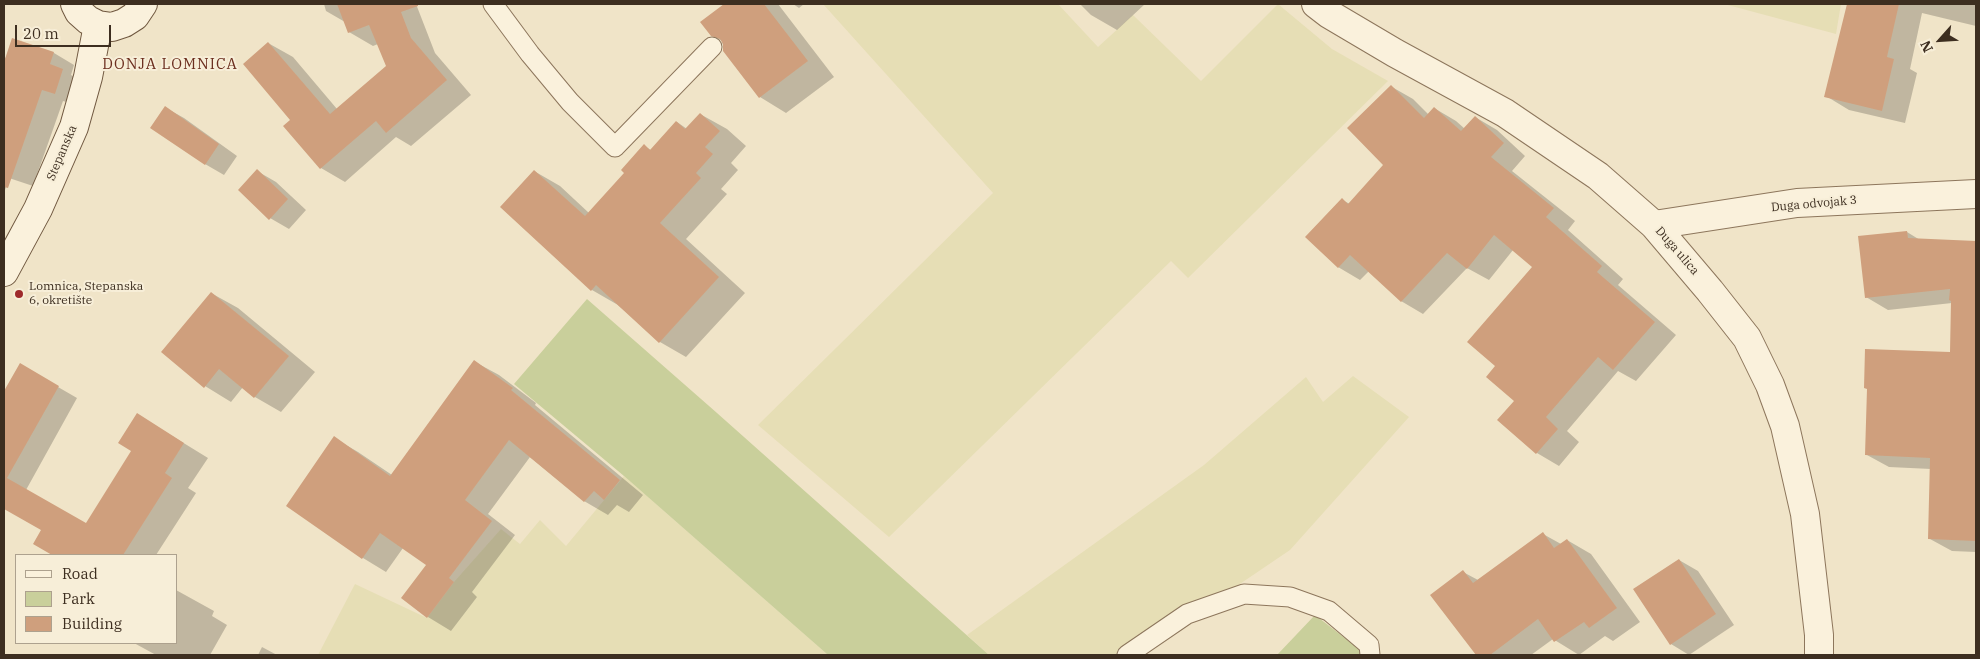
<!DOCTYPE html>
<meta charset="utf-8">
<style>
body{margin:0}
#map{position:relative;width:1980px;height:659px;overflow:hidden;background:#f0e4c8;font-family:"IBM Plex Serif",serif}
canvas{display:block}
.frame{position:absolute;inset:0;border:5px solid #3d2e20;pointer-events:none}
.legend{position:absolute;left:15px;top:554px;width:162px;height:90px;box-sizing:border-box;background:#f7eed8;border:1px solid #ada18e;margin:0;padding:6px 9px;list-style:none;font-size:15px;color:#3d2e20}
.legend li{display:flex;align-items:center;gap:10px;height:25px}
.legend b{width:25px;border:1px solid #ada18e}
.north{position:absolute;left:1915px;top:15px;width:50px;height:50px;-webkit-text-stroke:4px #f7eed8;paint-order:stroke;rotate:244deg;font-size:14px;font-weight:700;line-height:20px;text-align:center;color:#3d2e20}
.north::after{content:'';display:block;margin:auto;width:18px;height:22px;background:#3d2e20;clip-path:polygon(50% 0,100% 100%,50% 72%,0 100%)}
.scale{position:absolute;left:15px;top:25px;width:96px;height:22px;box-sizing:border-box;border:2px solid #3d2e20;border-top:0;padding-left:6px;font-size:15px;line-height:18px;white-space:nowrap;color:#3d2e20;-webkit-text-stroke:4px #f7eed8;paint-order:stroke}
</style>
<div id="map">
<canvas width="1980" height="659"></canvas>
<div class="frame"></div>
<ul class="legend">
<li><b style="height:6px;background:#faf1dc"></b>Road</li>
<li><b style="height:14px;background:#c9cf9b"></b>Park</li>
<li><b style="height:14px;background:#cf9f7d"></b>Building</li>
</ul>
<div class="north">N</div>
<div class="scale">20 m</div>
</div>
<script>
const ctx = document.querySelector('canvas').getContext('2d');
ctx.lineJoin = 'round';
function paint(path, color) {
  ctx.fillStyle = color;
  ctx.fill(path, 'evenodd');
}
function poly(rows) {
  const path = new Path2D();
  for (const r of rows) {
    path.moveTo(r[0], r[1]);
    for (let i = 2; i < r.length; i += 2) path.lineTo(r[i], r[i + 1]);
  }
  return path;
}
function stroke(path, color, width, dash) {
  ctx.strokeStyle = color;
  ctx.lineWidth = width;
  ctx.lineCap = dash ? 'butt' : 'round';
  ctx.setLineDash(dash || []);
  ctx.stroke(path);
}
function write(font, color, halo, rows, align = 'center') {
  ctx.font = font + ' "IBM Plex Serif",serif';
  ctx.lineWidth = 4;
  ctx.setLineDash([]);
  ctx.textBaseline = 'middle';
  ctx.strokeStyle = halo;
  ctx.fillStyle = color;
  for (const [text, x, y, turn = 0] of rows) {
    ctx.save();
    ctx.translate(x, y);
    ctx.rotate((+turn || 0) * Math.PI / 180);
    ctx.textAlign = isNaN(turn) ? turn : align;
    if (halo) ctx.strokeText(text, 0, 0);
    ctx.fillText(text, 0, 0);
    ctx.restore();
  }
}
paint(poly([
 [823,4,1058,4,1098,47,1133,15,1201,81,1278,4,1332,49,1388,81,1188,278,1171,261,889,537,758,425,993,193],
 [1724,4,1841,4,1836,34],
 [1353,376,1409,417,1290,550,1135,655,989,655,967,635,1204,465,1306,377,1323,402],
 [624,476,828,655,318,655,355,584,427,618,454,582,501,529,520,544,540,520,566,546]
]), '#e6deb5');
paint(poly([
 [587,299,717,413,989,655,828,655,624,476,514,384],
 [1315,615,1363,652,1365,655,1277,655]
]), '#c9cf9b');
paint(poly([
 [324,4,416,4,435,53,471,95,411,146,396,137,345,182,321,168,285,126,291,120,268,43,293,57,337,109,387,66,378,44,373,46,349,32,345,22,326,11],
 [726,4,778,4,834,77,786,113,760,97,724,50,722,41,712,35,702,22],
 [793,4,804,4,799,8],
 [1080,4,1145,4,1117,30,1091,15],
 [1848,4,1976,4,1976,26,1922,13,1910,69,1917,73,1905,123,1849,110,1826,96],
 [13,39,54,53,74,65,71,75,83,82,76,105,63,101,33,186,9,178,4,193,4,57,6,58],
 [1392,87,1413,99,1429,115,1434,108,1456,121,1465,129,1475,117,1497,130,1525,156,1512,171,1575,221,1568,230,1623,279,1618,285,1676,335,1636,381,1618,371,1567,431,1579,442,1559,466,1537,453,1499,420,1516,401,1497,366,1534,267,1513,250,1489,280,1467,268,1423,314,1401,301,1369,271,1360,280,1338,267,1342,200,1350,204,1384,165],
 [166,108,184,118,237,156,224,175,205,164],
 [700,114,727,129,746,146,731,163,738,170,721,189,727,194,686,239,745,293,686,357,660,342,618,305,592,290,501,207,534,171,560,186,589,213,626,173,644,146,651,150,677,122,687,129],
 [257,171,276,182,306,210,289,229,270,218],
 [1907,232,1920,240,1976,242,1976,552,1952,551,1930,539,1931,469,1889,467,1867,455,1951,354,1952,303,1888,310,1866,297],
 [211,293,238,308,315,372,281,412,255,397,243,387,231,402,205,386],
 [475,362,499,375,536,403,535,405,643,495,629,512,617,505,608,515,584,501,530,457,488,514,515,535,472,592,477,597,451,631,428,617,428,565,403,548,386,572,363,558,287,506,334,438,358,452,392,475],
 [20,365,77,398,26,490,86,524,133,451,138,415,208,458,188,488,196,493,156,555,54,555,34,544,42,530,4,508,4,394],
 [1543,534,1561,544,1567,540,1591,554,1640,622,1613,641,1605,636,1579,655,1553,639,1531,655,1477,655,1432,595,1463,572,1478,580],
 [1679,560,1698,571,1734,625,1689,655,1671,644],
 [176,590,214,611,212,616,227,625,210,655,156,655,134,643,176,643],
 [262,647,277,655,258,655]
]), '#0003');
paint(poly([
 [337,4,418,4,418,6,401,12,411,38,447,80,386,133,376,121,320,169,283,126,290,120,243,64,268,42,330,114,386,66,369,25,348,33],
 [724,4,764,4,808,61,759,98,723,51,723,44,720,39,711,36,700,22],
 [1847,4,1899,4,1887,57,1894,59,1882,111,1824,97],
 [12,38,54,52,50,64,63,69,55,94,42,90,8,188,4,187,4,62],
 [1391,85,1424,118,1434,107,1461,131,1475,116,1504,143,1491,157,1554,208,1546,217,1602,266,1597,272,1655,322,1613,370,1598,357,1546,417,1558,429,1536,454,1497,420,1514,401,1486,377,1495,366,1467,342,1532,267,1494,235,1467,269,1447,253,1401,302,1350,255,1338,268,1305,237,1342,198,1348,204,1383,165,1347,128],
 [165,106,219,144,205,165,150,128],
 [700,113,720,131,705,147,713,154,696,173,701,178,660,223,719,277,659,343,596,285,591,291,500,207,534,170,585,216,624,173,621,170,644,144,650,150,676,121,685,129],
 [257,169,288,199,269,220,238,190],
 [1907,231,1908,238,1976,241,1976,541,1928,539,1930,458,1865,455,1867,389,1864,388,1865,349,1950,352,1951,301,1949,300,1950,289,1865,298,1858,236],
 [211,292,289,356,254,398,219,369,204,388,161,352],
 [474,360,513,388,511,390,620,480,604,500,594,491,584,502,509,440,465,500,492,521,449,578,454,582,427,618,401,598,426,565,380,533,362,559,286,506,334,436,390,476],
 [20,363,59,386,7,478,86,523,131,451,118,443,137,413,184,443,165,473,172,478,123,555,52,555,33,544,41,530,4,509,4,391],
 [1543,532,1554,548,1567,539,1617,608,1589,628,1584,622,1554,642,1538,619,1490,655,1476,655,1430,595,1463,570,1473,583],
 [1679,559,1716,614,1670,645,1633,589]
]), '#cf9f7d');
const lane = poly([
 [493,4,530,54,570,102,615,147,712,47],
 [1127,655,1187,614,1244,594,1290,597,1329,611,1369,645,1370,655]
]);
const street = poly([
 [1316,4,1329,14,1395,53,1505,113,1598,176,1654,225,1710,291,1747,338,1770,385,1785,426,1805,514,1819,635,1819,655],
 [1654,225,1797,203,1976,194]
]);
const secondary = poly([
 [75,4,79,12,88,20,98,25,112,27,124,23,135,16,143,4],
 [4,272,38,209,74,127,88,77,98,25]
]);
stroke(lane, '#8d765c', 21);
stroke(street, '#8d765c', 30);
stroke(secondary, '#6f573f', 30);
stroke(lane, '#faf1dc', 19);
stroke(street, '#faf1dc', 28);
stroke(secondary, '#faf1dc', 28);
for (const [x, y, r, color] of [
 [19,294,5,"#9e2a2b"]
]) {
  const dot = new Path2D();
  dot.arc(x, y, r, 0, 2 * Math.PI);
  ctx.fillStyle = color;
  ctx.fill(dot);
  stroke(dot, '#f7eed8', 2);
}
write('12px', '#3d2e20', '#f7eed8', [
 ["Stepanska",62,153,-67],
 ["Duga odvojak 3",1814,204,-5],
 ["Duga ulica",1677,251,49]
]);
write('12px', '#3d2e20', '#f7eed8', [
 ["Lomnica, Stepanska",29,287],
 ["6, okretište",29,301]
], 'left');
ctx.letterSpacing = '1px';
write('15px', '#6b2e1e', '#f7eed8', [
 ["DONJA LOMNICA",170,65]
]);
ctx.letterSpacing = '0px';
</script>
